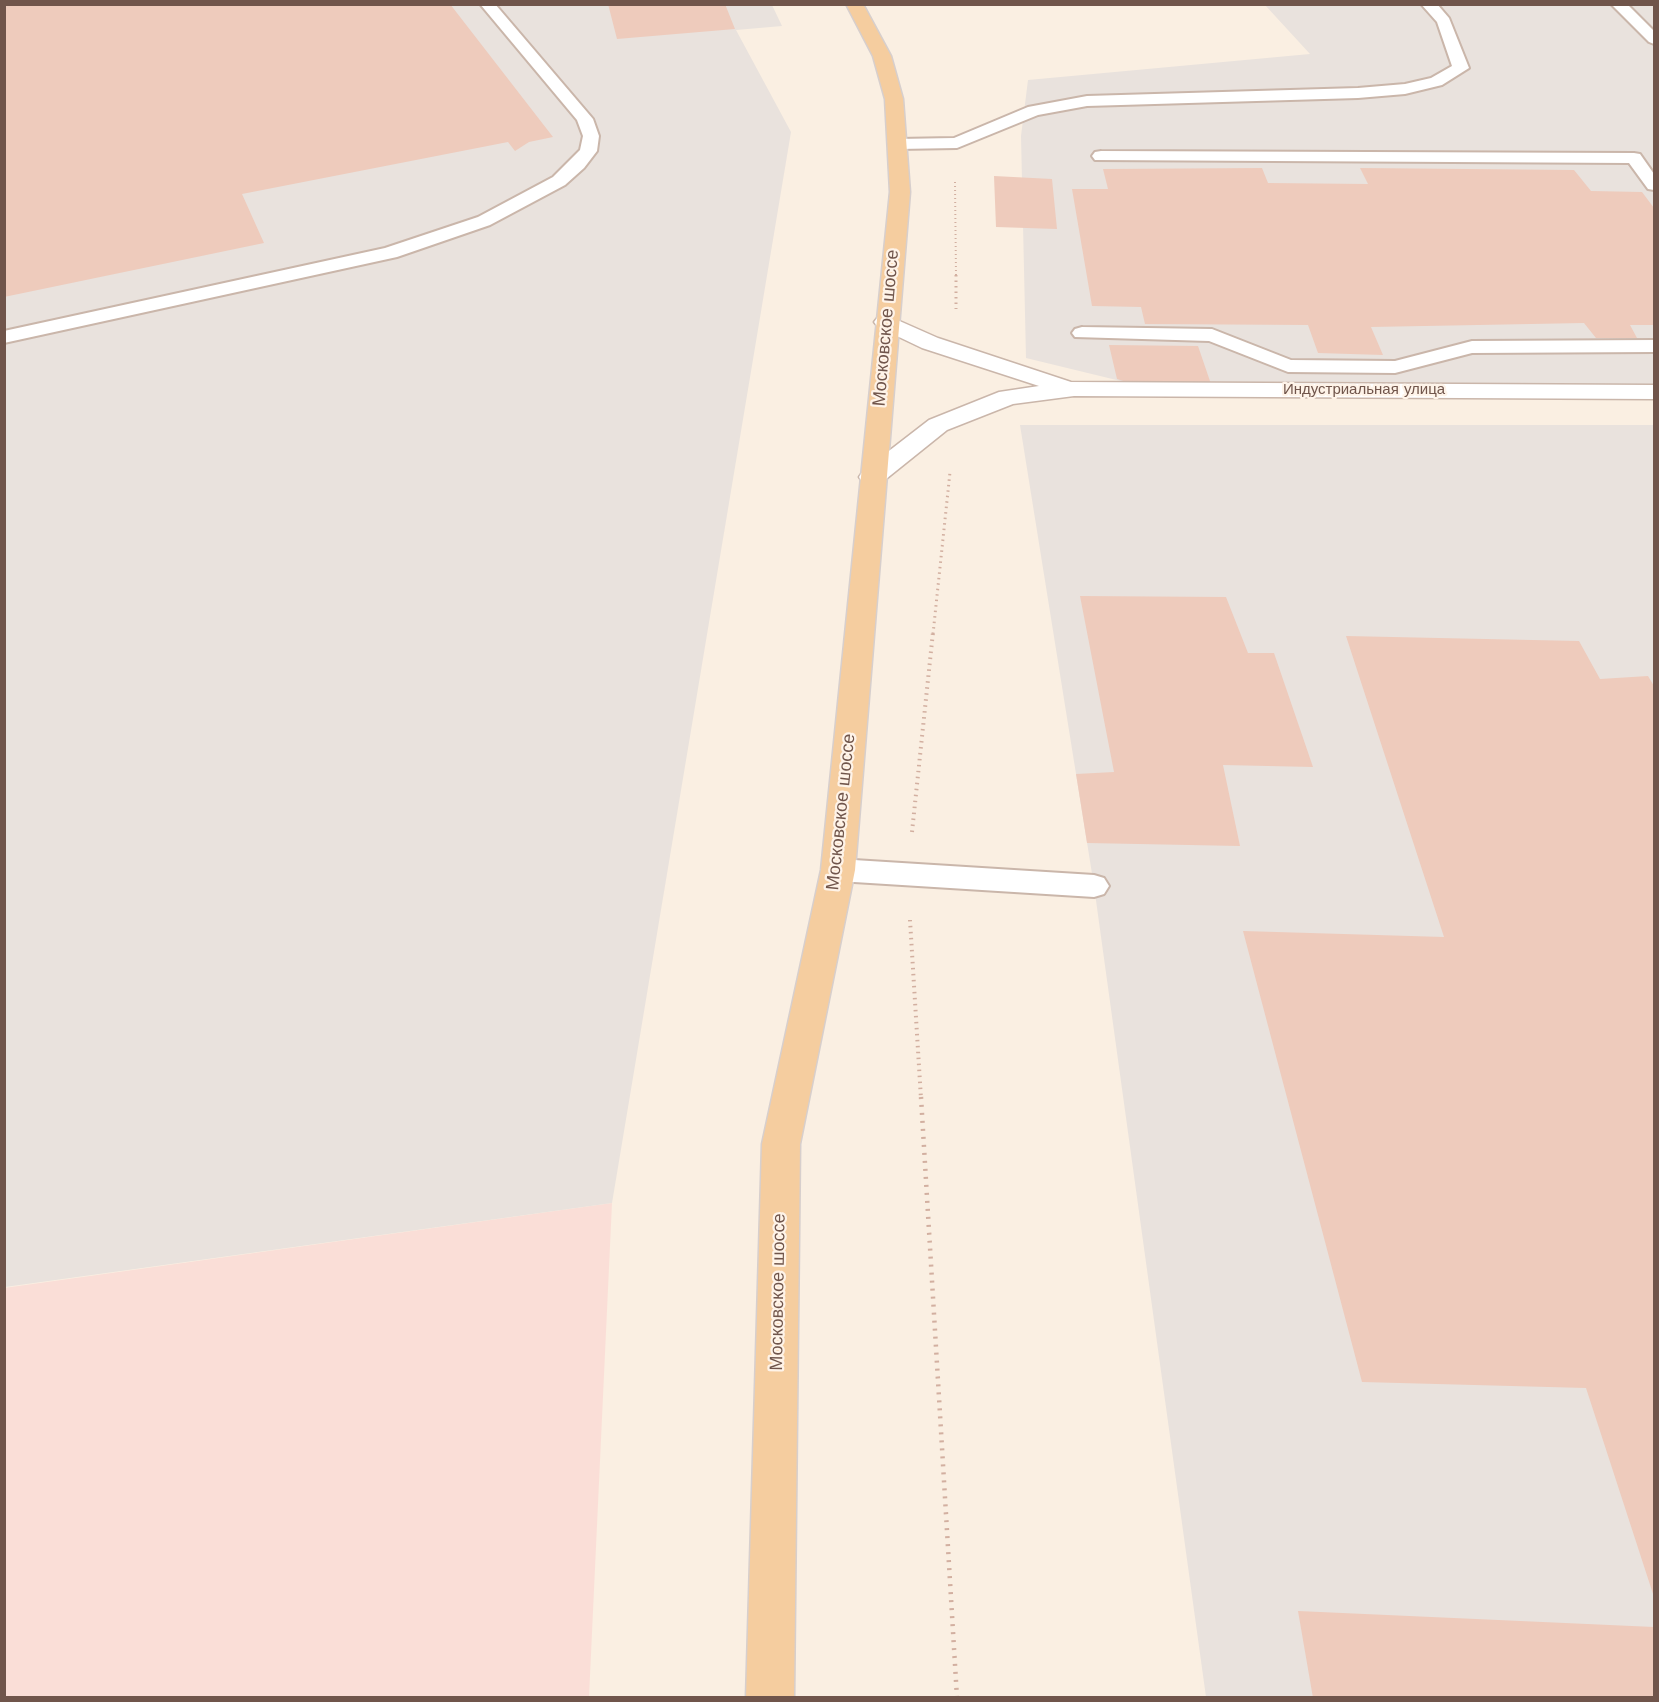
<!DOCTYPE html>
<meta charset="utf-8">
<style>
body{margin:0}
#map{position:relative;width:1659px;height:1702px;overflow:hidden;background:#faefe2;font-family:"Work Sans",sans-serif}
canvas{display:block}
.frame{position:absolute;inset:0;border:6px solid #70554b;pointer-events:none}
</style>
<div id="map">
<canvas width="1659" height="1702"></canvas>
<div class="frame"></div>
</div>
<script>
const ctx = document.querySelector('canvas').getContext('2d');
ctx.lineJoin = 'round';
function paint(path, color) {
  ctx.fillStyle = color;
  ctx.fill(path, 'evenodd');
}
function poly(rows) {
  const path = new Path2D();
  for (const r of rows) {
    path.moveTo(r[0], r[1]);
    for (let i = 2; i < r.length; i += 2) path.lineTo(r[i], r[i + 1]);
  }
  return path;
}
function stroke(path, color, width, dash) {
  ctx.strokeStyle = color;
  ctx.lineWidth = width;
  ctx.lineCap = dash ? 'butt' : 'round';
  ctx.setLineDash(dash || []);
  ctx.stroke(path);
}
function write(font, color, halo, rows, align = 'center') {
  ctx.font = font + ' "Work Sans",sans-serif';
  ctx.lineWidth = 4.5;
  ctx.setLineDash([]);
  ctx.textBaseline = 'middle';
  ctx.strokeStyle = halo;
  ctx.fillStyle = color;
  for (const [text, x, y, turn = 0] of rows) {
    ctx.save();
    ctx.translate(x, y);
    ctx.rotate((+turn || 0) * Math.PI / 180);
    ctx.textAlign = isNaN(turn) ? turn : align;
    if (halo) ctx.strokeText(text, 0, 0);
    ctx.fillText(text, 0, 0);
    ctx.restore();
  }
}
paint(poly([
 [612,1203,589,1697,5,1697,4,1288]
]), '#faded7');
paint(poly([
 [4,5,772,5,782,26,736,30,791,132,612,1203,5,1287],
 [1265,5,1654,5,1654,385,1133,384,1026,358,1021,136,1028,80,1310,54],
 [1020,425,1654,425,1654,1697,1206,1697,1094,886]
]), '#e9e2dd');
paint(poly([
 [4,4,450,4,553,137,529,142,515,151,508,142,242,194,264,243,4,297],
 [608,4,725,4,735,29,617,39],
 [1262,168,1268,183,1368,184,1360,168,1574,170,1591,191,1642,192,1654,208,1654,325,1630,325,1637,338,1596,338,1584,323,1371,327,1383,355,1318,353,1308,325,1145,324,1141,307,1092,306,1072,189,1108,189,1103,169],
 [994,176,1052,179,1057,229,996,227],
 [1109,345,1198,346,1211,384,1133,384,1117,379],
 [1080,596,1226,597,1248,653,1274,653,1313,767,1223,765,1240,846,1087,843,1076,774,1114,772],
 [1346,636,1579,641,1600,679,1648,676,1654,686,1654,1597,1586,1388,1362,1382,1243,931,1444,937],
 [1298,1611,1654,1627,1654,1698,1313,1698]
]), '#eecbbc');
const service = poly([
 [480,4,495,4,593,119,599,136,597,151,584,168,565,185,490,225,397,257,4,343,4,331,385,248,478,217,553,177,580,150,583,136,577,120,480,4],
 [1421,4,1437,4,1449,18,1469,68,1442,85,1405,94,1358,98,1087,106,1038,115,957,148,898,149,889,144,898,139,954,138,1028,107,1087,96,1358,88,1405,84,1431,78,1452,66,1437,22,1421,4],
 [1611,4,1627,4,1654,31,1654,44,1649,42,1611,4],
 [1101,151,1634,153,1640,154,1654,174,1654,190,1648,189,1629,163,1095,160,1092,156,1095,152,1101,151],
 [1082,327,1212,329,1291,360,1395,361,1472,341,1654,340,1654,352,1472,353,1395,373,1288,372,1209,341,1075,337,1072,333,1075,329,1082,327],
 [838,859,1094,875,1104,878,1109,886,1104,894,1094,897,838,881,828,878,824,870,828,862,838,859]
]);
const minor = poly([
 [886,315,938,338,1071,382,1654,385,1654,399,1074,396,1013,404,947,430,881,483,872,485,863,483,859,477,863,471,929,420,999,392,1039,386,922,348,878,327,874,322,878,317,886,315]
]);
const primary = poly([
 [846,4,863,4,891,56,903,99,910,192,855,870,800,1144,794,1698,746,1698,762,1144,821,870,890,192,885,99,873,56,846,4]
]);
stroke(service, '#cab6aa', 4);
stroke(minor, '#cab6aa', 3);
stroke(primary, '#d7cfcd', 3);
stroke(poly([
 [955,182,956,276]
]), '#d2afa0', 2, [1, 3]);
stroke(poly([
 [956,275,956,309],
 [933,634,950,472]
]), '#d2afa0', 3, [1.5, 4]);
stroke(poly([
 [912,832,933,632],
 [910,920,921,1099]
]), '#d2afa0', 4, [1.5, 4.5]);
stroke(poly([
 [921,1097,957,1698]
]), '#d2afa0', 4.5, [2, 6]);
paint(service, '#fff');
paint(minor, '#fff');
paint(primary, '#f5cd9f');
write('15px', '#70554b', '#fef3e8', [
 ["Индустриальная улица",1364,390]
]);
write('18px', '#70554b', '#fef3e8', [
 ["Московское шоссе",886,328,-85],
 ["Московское шоссе",841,812,-84],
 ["Московское шоссе",778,1292,-89]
]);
</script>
